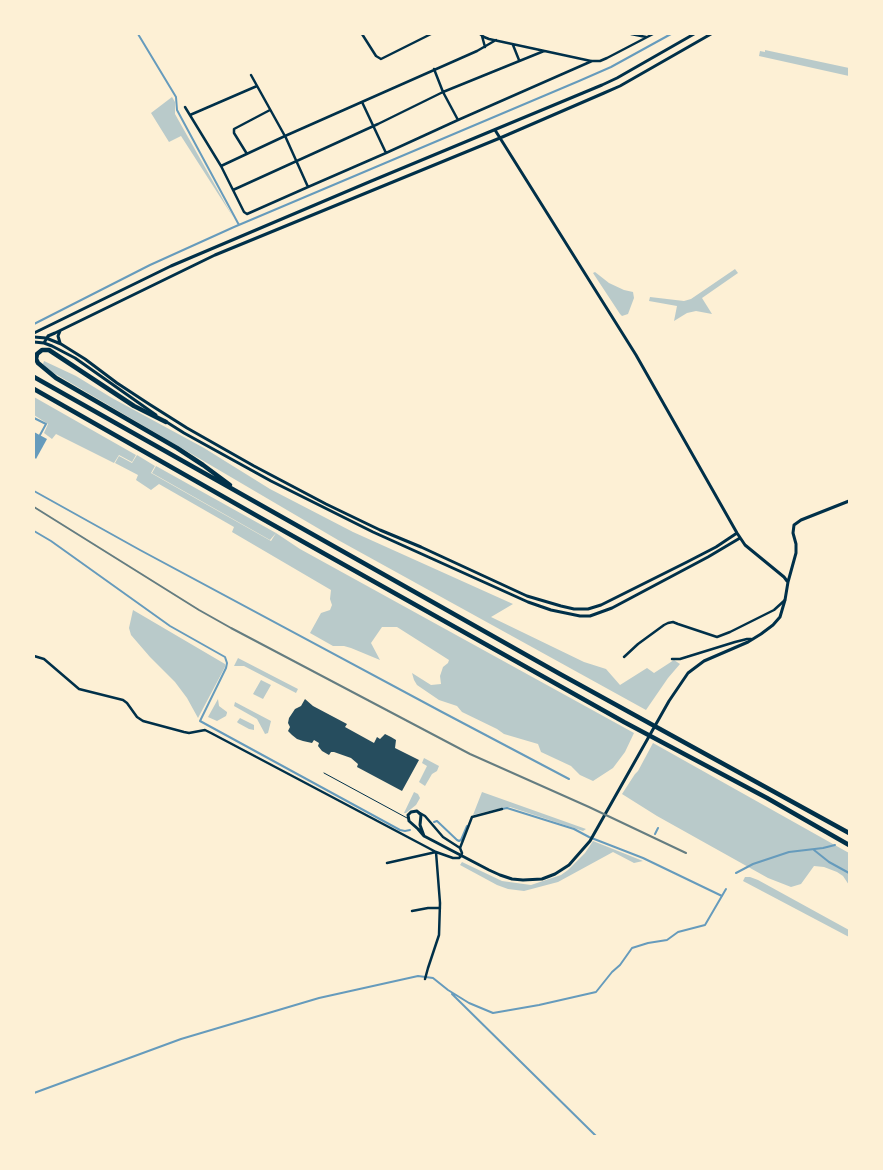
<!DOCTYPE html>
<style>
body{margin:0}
#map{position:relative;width:883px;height:1170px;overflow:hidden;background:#fdf0d5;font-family:Helvetica,sans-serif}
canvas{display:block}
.frame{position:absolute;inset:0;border:35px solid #fdf0d5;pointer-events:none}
</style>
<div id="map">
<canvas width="883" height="1170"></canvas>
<div class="frame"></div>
</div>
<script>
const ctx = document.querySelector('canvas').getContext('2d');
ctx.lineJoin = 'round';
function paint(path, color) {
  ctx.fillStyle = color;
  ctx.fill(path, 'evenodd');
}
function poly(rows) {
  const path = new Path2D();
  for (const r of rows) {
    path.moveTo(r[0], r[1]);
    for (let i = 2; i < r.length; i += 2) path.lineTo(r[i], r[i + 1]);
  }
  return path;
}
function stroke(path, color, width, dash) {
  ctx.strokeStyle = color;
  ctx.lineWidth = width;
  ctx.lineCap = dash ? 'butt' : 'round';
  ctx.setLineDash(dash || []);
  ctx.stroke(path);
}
paint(poly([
 [765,50,849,68,849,76,759,56,760,51,765,52],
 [172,97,175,102,175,114,233,217,181,136,169,142,151,113],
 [735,269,738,273,702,298,712,314,696,311,687,313,674,321,677,306,649,301,650,297,684,301,691,299],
 [595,272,609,283,624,290,633,292,634,298,628,314,622,316,620,314,593,273],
 [44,361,76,376,112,398,204,448,270,489,353,532,513,604,491,617,584,662,606,669,620,685,647,668,654,673,674,660,680,664,668,678,646,710,338,540,52,372,43,364],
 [34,397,136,455,132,462,119,455,114,463,56,434,52,439,44,433,48,424,34,415],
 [137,455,155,466,151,473,271,541,276,533,300,549,634,733,625,752,613,768,593,781,580,775,571,766,541,752,538,744,504,734,497,729,462,712,457,706,439,700,417,685,414,680,412,673,431,685,441,684,440,676,443,667,448,663,449,660,397,627,382,627,371,643,380,660,351,648,344,646,333,646,310,633,321,613,330,610,332,605,330,599,331,590,232,532,234,527,159,484,151,490,136,480,138,475,115,463,119,456,132,463],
 [156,466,276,533,270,540,152,473],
 [133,610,225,664,225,667,198,718,187,698,175,682,150,657,131,635,129,628],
 [238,658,298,689,296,693,244,666,234,666],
 [261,680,271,685,263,699,253,694],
 [218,699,219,706,227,712,227,713,226,716,217,721,208,717],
 [235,702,271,721,268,733,265,734,264,732,257,719,234,706],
 [240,718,254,725,254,730,249,729,238,723,237,722],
 [653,743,849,853,849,894,849,885,843,876,837,872,824,867,814,866,801,884,791,887,768,878,657,816,622,794,635,774,638,771],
 [424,758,439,766,437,771,432,774,425,786,419,782,427,766,422,763],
 [414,792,418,794,420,798,416,805,406,813,404,813],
 [482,792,586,829,583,831,510,807,502,808,473,815],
 [593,841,643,861,634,863,613,852,558,882,524,891,508,889,497,885,460,865,462,862,502,881,531,885,561,875,568,870,585,853],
 [745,877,750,877,758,880,849,930,849,937,743,881]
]), '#b9caca');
paint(poly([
 [34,432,47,439,36,459,34,457]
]), '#669bbc');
stroke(poly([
 [138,34,176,97,177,110,239,225],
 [34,324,150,265,234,227,579,81,611,67,671,34],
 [34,418,46,424,40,435],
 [34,491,140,550,442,712,569,779],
 [34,531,51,541,170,626,225,657,227,663,226,668,200,721,400,830,405,831,410,830],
 [502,809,507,808,574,829,589,837,643,858,722,896],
 [434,822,437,821,457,840,459,841,461,840,467,826],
 [655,834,658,828],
 [814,850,829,862,849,873],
 [736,873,753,864,789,852,823,848,835,845],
 [452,994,596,1136],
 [34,1093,181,1039,319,998,418,976,433,978,448,990,469,1003,493,1013,539,1005,596,992,612,972,620,965,632,948,648,943,667,940,678,932,705,925,726,889]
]), '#669bbc', 2);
paint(poly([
 [305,699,313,706,347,724,345,727,374,743,377,737,380,739,385,734,391,737,396,740,395,748,419,760,402,791,357,767,358,764,351,758,334,752,331,752,329,755,322,751,318,746,319,743,314,740,312,743,303,741,297,739,292,735,288,731,290,727,288,723,289,718,295,709,301,706]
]), '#264d5e');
stroke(poly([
 [324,773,407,818]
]), '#003049', 1);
stroke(poly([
 [362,34,376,56,381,59,431,34],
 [480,34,484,37,489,39,591,61],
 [631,34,646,37],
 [482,36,485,47],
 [513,45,519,60],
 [251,75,286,138,308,187,386,153,362,102],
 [185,107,221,166,244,212,247,214,308,187],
 [190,115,257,86],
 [458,120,592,61,600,61,607,58,653,34],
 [386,153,458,120,443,92,434,69],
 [247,154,234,133,234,129,270,110],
 [221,166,285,136,477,51,496,40],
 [233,190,378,124,443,92,544,51],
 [34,656,44,659,79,689,123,700,127,703,137,717,143,721,184,732,189,733,205,730,211,733,436,852,453,858,459,858,461,856,462,853,460,848,443,837,425,816,418,812],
 [624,657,638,644,664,625,668,623,673,622,678,624,717,637,730,632,774,610,785,600],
 [672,659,680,659,735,642,747,639,751,639],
 [460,848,472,817,502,809],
 [387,863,436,852,440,903,439,935,428,968,425,979],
 [412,911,428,908,440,908]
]), '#003049', 2.5);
stroke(poly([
 [495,130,636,355,737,533,745,545,784,577,787,581],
 [34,333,171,266,369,182,602,85,617,78,694,34],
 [34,337,46,338,61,344,85,359,117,383,149,404,187,428,254,466,326,504,380,530,421,547,527,596,561,606,574,609,588,609,601,605,687,562,716,547,737,533],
 [34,342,44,343,52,346,75,358,156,415],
 [44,343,48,336,55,333,215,255,500,138,604,93,620,86,711,34],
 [60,343,58,336,60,331],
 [165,421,184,433,271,481,373,532,528,602,551,610,580,616,590,616,612,608,708,557,740,538],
 [424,836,420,825,421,815,417,811,411,812,408,815,409,821,418,829,424,836,489,870,500,875,512,879,523,880,542,879,555,874,569,865,590,841,669,701,688,673,704,661,748,642,761,634,773,625,780,617,785,600,788,582,796,553,796,544,793,533,794,525,801,520,849,501]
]), '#003049', 3);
stroke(poly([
 [34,377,560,674,849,833],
 [34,389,259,517,624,722,767,798,849,845],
 [166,422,134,406,49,350,42,350,37,354,36,359,38,363,56,378,177,448,203,465,230,485]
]), '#003049', 4.5);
stroke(poly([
 [34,507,199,610,231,628,470,754,589,807,686,853]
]), '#657d81', 2);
</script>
